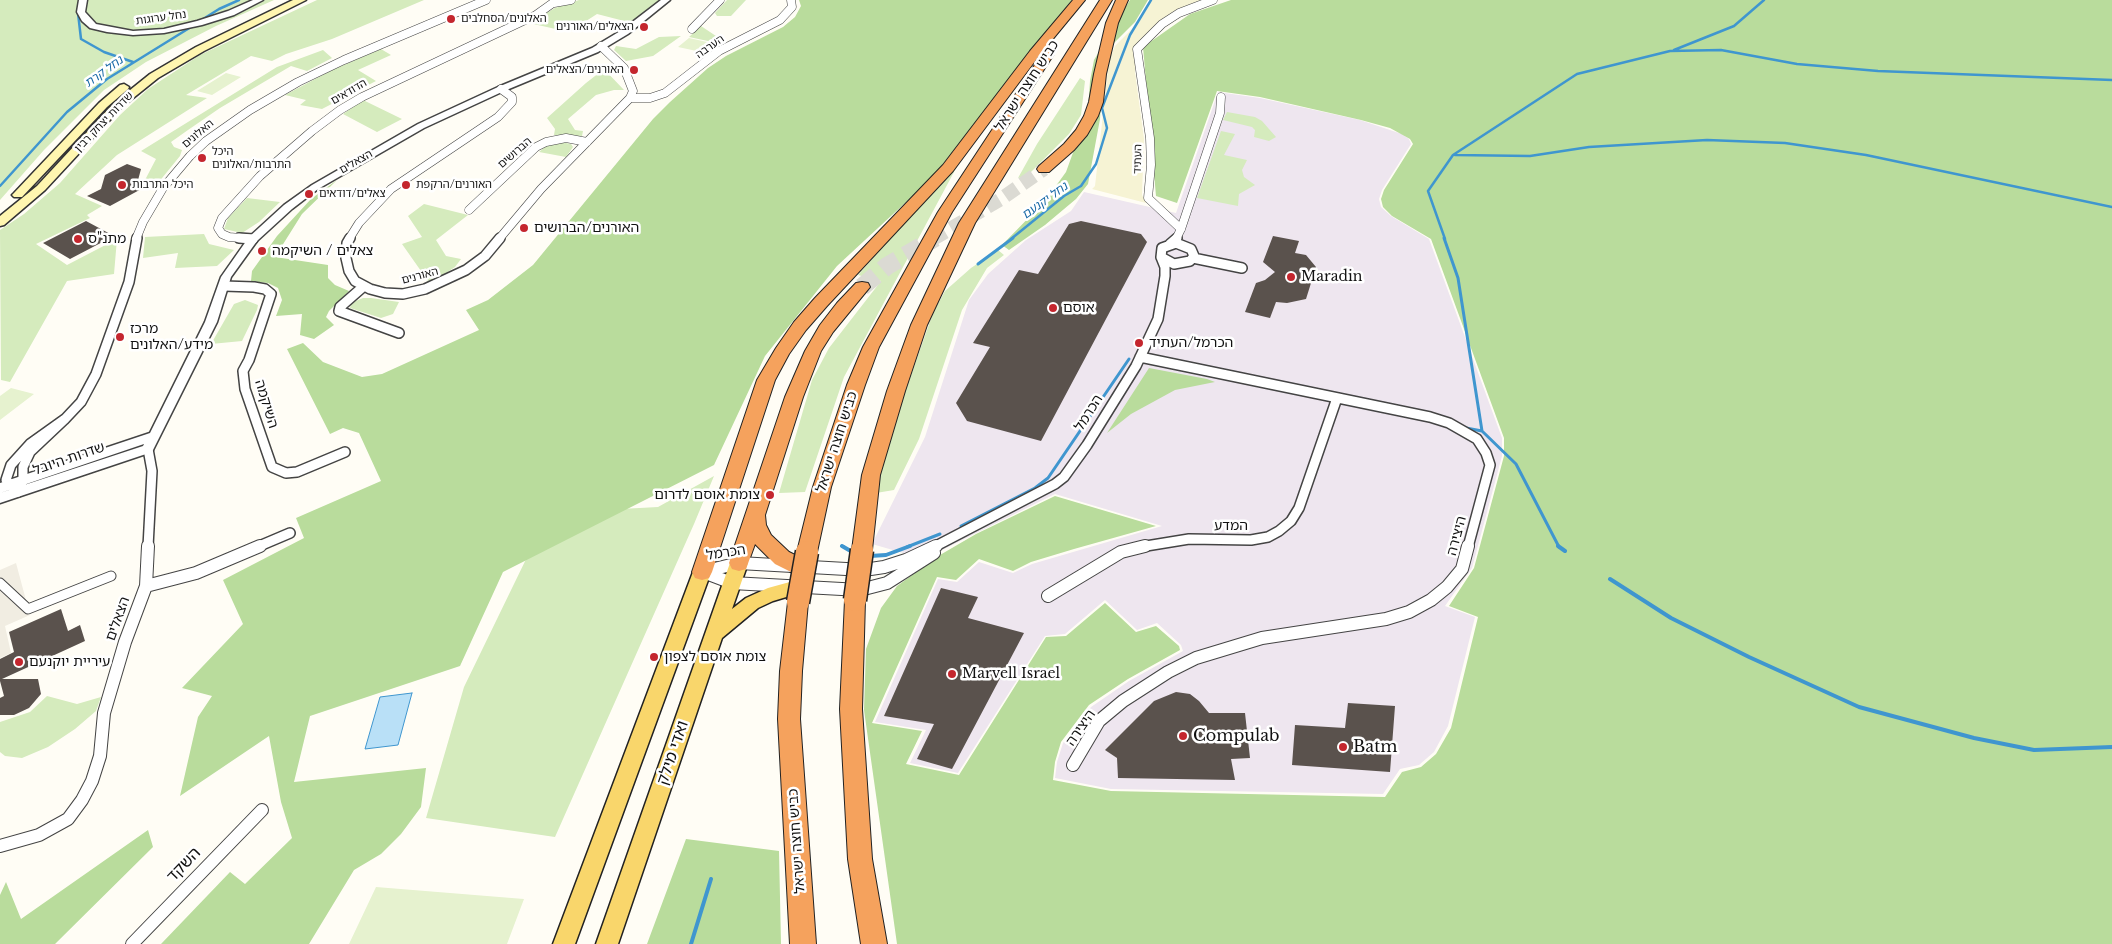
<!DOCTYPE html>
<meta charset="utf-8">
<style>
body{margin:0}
canvas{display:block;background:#fffdf5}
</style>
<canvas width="2112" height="944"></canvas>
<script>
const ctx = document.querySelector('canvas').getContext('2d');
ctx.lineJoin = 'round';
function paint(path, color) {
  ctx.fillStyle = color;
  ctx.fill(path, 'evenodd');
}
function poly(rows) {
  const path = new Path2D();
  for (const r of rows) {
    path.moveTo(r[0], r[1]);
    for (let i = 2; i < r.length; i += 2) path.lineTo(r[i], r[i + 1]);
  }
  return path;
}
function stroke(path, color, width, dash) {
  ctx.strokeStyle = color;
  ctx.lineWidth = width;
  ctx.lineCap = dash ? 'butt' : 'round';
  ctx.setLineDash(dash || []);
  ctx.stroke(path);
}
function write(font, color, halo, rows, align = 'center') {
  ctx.font = font + ' "Libre Baskerville","Noto Sans Hebrew",serif';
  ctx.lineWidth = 5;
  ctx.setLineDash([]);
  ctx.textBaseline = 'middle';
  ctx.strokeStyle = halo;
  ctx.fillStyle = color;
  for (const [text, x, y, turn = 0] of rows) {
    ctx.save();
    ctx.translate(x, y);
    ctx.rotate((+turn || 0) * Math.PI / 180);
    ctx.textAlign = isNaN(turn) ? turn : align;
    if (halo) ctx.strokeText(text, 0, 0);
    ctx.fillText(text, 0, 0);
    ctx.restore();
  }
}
paint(poly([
 [1218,92,1260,98,1360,120,1402,134,1409,139,1411,144,1382,190,1379,199,1381,207,1391,216,1429,239,1502,438,1502,456,1472,568,1445,606,1475,617,1448,726,1434,752,1419,765,1400,769,1383,794,1111,789,1055,778,1057,762,1063,743,1091,707,1129,681,1183,651,1181,645,1157,623,1137,630,1105,600,1065,634,1045,636,958,773,910,763,926,730,875,722,938,579,957,582,979,562,1013,573,1032,564,1162,526,1055,494,924,559,872,544,925,437,969,300,988,274,1026,240,1071,211,1084,192,1176,213]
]), '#eee6ef');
paint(poly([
 [1150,0,1203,0,1165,17,1136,45,1135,72,1144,139,1142,195,1146,203,1092,189,1095,186,1109,60,1115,46,1139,22]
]), '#f6f3d4');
paint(poly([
 [0,0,274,0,216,26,146,62,104,90,44,150,0,200],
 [317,0,424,0,332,39,286,54,272,61,251,56,186,95,207,98,117,155,75,194,102,206,87,215,90,218,36,244,67,265,117,239,114,274,67,281,10,382,1,380,0,230,24,214,60,183,120,115,148,89,200,55],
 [579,0,661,0,632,23,597,14,569,32,529,23,555,8],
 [727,0,746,0,731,16,717,16,715,13],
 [701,26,725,42,722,44,689,37],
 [681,36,653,56,626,61,614,50,616,46,636,49,659,37],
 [381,49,391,55,358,70,376,81,322,109,300,105,306,100,285,95,332,70],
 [323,50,332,58,307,71,291,66,220,108,188,130,171,142,174,147,182,150,180,156,158,183,145,180,156,159,141,151,277,67],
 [604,69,624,90,614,90,596,95,568,119,575,130,583,131,582,136,554,135,555,129,547,118,586,83],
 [1080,78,1085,81,1081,115,1069,134,1027,176,1018,178,1037,144],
 [363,100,402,119,377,132,343,114],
 [1227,112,1255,117,1262,121,1276,137,1269,141,1254,137,1255,130,1252,127,1223,120],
 [1221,131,1235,134,1224,155,1247,160,1242,170,1244,177,1255,185,1239,194,1238,206,1197,198],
 [561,142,571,144,573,147,566,157,539,152,545,147],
 [961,159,844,377,805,492,779,493,812,380,829,348,881,281,858,275],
 [247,198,280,202,259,222,242,233,224,229,228,218],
 [424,204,468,215,436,240,446,256,461,259,455,267,443,275,428,281,402,244,422,237,408,216],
 [204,234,209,244,234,250,217,266,175,268,178,253,143,258,145,237],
 [998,250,1004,255,987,268,962,310,919,439,894,490,876,493,892,429,933,313,945,291,971,268],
 [363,298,371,298,399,302,393,314,381,318,350,308,351,303],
 [245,300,258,305,257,310,242,341,211,344,234,304],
 [714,476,694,524,555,837,426,818,464,687,530,551,602,510,658,507],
 [47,696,77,704,101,697,96,711,75,729,48,747,22,758,5,756,0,752,0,722,30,712]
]), '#d5ebbd');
paint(poly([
 [799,0,1072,0,932,178,837,266,765,356,714,465,503,572,460,666,310,716,294,782,426,768,421,807,401,834,381,854,354,870,309,944,161,944,230,872,245,884,292,838,281,802,269,736,180,796,198,717,212,696,182,688,243,624,223,580,304,538,296,518,381,481,359,433,343,428,330,434,287,349,303,343,323,362,362,377,382,374,479,330,466,310,488,300,533,265,653,119,670,102,708,68,726,56,783,27,795,17,801,6],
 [1130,0,1148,0,1135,22,1112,45,1104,58,1100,119,1088,184,1076,199,1045,225,1009,250,1002,245,1045,201,1066,172,1088,111,1090,81,1094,60],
 [1231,0,2112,0,2112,944,897,944,864,710,866,649,881,608,897,586,940,555,976,534,1055,496,1156,526,1074,549,1031,562,1013,571,979,559,956,580,937,577,872,723,922,731,906,764,959,775,1046,637,1066,636,1105,603,1136,632,1156,626,1179,646,1180,650,1128,679,1089,705,1061,742,1055,762,1053,780,1111,791,1385,797,1402,772,1421,767,1436,754,1451,728,1478,617,1449,606,1474,568,1504,456,1504,438,1431,239,1392,216,1383,207,1381,199,1384,190,1413,144,1410,139,1390,128,1361,120,1260,97,1217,91,1177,203,1156,196,1143,47,1190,14],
 [337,180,302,214,275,257,328,265,328,278,335,285,349,291,329,311,326,317,334,325,314,339,300,335,302,314,276,316,282,300,278,288,268,283,251,281,252,271,277,236,311,199],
 [1149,368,1207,379,1215,382,1175,390,1131,414,1107,433],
 [148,830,153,847,55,944,0,944,0,895,6,882,21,919],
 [686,839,779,851,781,944,647,944]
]), '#b9dc9c');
paint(poly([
 [689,38,716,44,706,53,678,47],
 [226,73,241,77,212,95,197,91],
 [11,388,34,394,0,420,0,396],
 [376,887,524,899,507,944,349,944]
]), '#e6f2cf');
paint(poly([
 [16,563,30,615,5,626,11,653,0,658,0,570]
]), '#f1ede2');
const water = poly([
 [412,693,398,745,365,749,380,697,412,693]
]);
paint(water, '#b9e0f7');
stroke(water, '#3f96cf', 1);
stroke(poly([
 [78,13,81,39,104,52,133,62],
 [200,21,219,9,239,0],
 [1674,50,1734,26,1764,0],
 [1455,155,1530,156,1589,147,1707,140,1785,143,1866,155,2112,207],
 [0,186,67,112,107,79,191,27],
 [1011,239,1064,196,1081,186,1096,164,1107,128,1102,108,1130,35,1151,0],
 [1445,239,1428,191,1453,155,1577,74,1670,51,1721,50,1797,64,1878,71,2112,80]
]), '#3f96cf', 2.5);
stroke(poly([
 [1444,238,1458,278,1482,431],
 [978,264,1013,238],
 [1466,428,1482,431,1516,464,1559,547],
 [961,526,1035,488,1048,478,1129,359],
 [842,546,844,547],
 [907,547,940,534]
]), '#3f96cf', 3);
stroke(poly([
 [842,546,854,553],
 [1558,546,1565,551],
 [870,556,886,555,910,546],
 [1610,579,1671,618,1749,657,1859,707,1974,738,2034,750,2112,747],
 [691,944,711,879]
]), '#3f96cf', 4);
paint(poly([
 [127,164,141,169,137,184,145,187,110,206,87,196,101,189,105,175],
 [86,221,114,236,70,259,43,243],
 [1081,221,1141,234,1147,242,1041,441,967,421,956,403,990,347,973,343,1019,270,1038,274,1069,224],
 [1273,236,1299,241,1295,253,1306,255,1316,267,1306,299,1287,303,1276,302,1270,318,1245,312,1256,283,1265,280,1275,272,1263,262],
 [941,588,978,597,968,618,1024,633,952,769,917,759,934,724,884,716],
 [61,609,68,631,80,625,85,641,2,679,38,679,41,694,29,708,14,715,0,715,0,698,4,696,0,681,0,659,14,652,9,632],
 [1176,692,1190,694,1199,701,1209,713,1245,713,1250,758,1231,759,1235,780,1118,778,1117,758,1105,750,1154,701],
 [1348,703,1395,706,1390,772,1292,765,1295,725,1345,728]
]), '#5a524d');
stroke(poly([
 [933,239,1001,199,1044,169]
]), '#dbdad3', 14, [14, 7]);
stroke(poly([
 [862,287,887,266,935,238]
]), '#dbdad3', 18, [18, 9]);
const pedestrian = poly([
 [0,583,28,609,111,576]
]);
const minorFar2 = poly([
 [554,3,571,0],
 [692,29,720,0],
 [630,98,650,98,665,93,719,51,780,20,792,7,791,0],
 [469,210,536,147,546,142,566,138,587,142],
 [1181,229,1148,198,1151,165,1150,138,1137,49,1162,24,1179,13,1213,0],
 [136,239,143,222,163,188,190,156,206,141,250,110,298,82,344,60,486,0],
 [253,239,229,237,222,234,218,228,222,218,260,176,312,131,340,110,362,97,536,15,557,0],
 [349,239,359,223,391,189,498,117,512,102,512,97,501,89],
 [499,239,541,189,630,98,633,91,624,68,601,46],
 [1176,239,1181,229,1220,113,1221,97]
]);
const minorFar1 = poly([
 [239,238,253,239],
 [350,238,347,243,346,258,349,271,355,281,370,289,385,293,403,294,425,289,466,270,485,256,500,238],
 [1176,243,1191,249,1194,256,1190,261,1174,264,1161,257,1162,248,1176,243],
 [1170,244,1177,238],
 [1193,258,1242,268],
 [224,286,254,287,265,289,271,294,249,360,243,371,245,389,272,467,286,473,297,472,345,452],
 [364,286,340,307,339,311,399,333],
 [1140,357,1430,417,1449,423,1477,439,1486,453,1490,465,1468,547],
 [65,419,30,452,23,467,23,480,18,492,6,480,11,465,30,444,65,419],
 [65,419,81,402,96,374,129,282,137,238],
 [148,449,152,471,148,547],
 [257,547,290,533],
 [934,547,1055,484,1064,477,1087,445,1136,366,1158,319,1165,276,1165,267,1161,257],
 [1140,547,1189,539,1251,540,1268,537,1279,531,1291,521,1299,508,1337,398]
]);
const minor = poly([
 [702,572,739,563,864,570,884,567,906,560,936,546],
 [703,572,732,583,860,590,887,583,934,553],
 [146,586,196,573,260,546],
 [1048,596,1121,552,1145,546],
 [1073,765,1099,721,1123,701,1168,672,1196,658,1262,638,1386,619,1409,612,1431,600,1447,587,1462,569,1468,546],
 [0,846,39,835,68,819,82,800,92,781,100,756,104,713,125,642,146,586,148,546],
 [132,944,262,810]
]);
const tertiary = poly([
 [79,0,87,0,85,12,96,24,133,31,164,29,197,21,228,11,253,0,263,0,234,15,202,25,164,33,133,35,107,32,90,28,82,21,77,12,79,0],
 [661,0,670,0,628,34,598,52,504,91,424,128,318,189,292,209,257,241,231,277,217,322,152,452,0,503,0,493,143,446,144,444,0,493,0,483,150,433,205,322,221,277,249,237,284,205,312,185,418,124,498,87,592,48,622,30,661,0]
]);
const secondary = poly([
 [293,0,306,0,204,51,158,78,122,107,45,190,4,225,0,226,0,216,37,186,114,103,150,74,196,47,293,0],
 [124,84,129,87,128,89,107,107,22,197,14,197,12,195,14,193,99,103,120,85,124,84]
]);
const primary = poly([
 [739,556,745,558,748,563,732,609,746,598,768,588,797,580,803,582,806,587,803,592,773,601,758,608,722,638,618,944,596,944,730,563,733,558,739,556],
 [702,565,708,567,711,572,575,944,553,944,693,572,696,567,702,565]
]);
const motorway = poly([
 [1073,0,1085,0,1038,57,953,171,827,306,806,330,789,354,775,380,712,572,709,578,702,580,695,578,692,572,757,380,776,348,794,322,815,298,943,165,1030,51,1073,0],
 [1100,0,1112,0,975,223,927,325,905,391,880,475,872,550,869,556,862,558,855,556,852,550,862,475,887,391,911,325,959,223,1100,0],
 [1116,0,1128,0,1118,23,1106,74,1103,102,1098,116,1087,135,1074,150,1049,172,1039,172,1037,169,1039,166,1064,144,1076,130,1084,116,1089,102,1094,74,1106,23,1116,0],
 [1048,50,1054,54,952,212,879,347,865,385,831,487,817,552,814,558,807,560,800,558,797,552,813,487,847,385,863,347,938,212,1042,54,1048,50],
 [862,282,868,283,870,287,833,332,821,351,803,397,765,515,766,525,771,535,789,552,807,561,810,567,807,573,800,575,793,573,775,564,755,544,746,569,739,571,732,569,729,563,785,397,805,351,820,325,837,303,856,283,862,282],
 [855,592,862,594,865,600,862,709,872,859,887,944,861,944,848,859,840,709,845,600,848,594,855,592],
 [798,594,805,596,808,602,802,671,800,719,816,944,790,944,778,719,780,671,788,602,791,596,798,594]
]);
stroke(pedestrian, '#444', 11);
stroke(minorFar2, '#444', 9);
stroke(minorFar1, '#444', 12);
stroke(minor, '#444', 14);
stroke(tertiary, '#444', 3);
stroke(secondary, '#333', 3);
stroke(primary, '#222', 3);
stroke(motorway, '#222', 2);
stroke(pedestrian, '#fff', 9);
stroke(minorFar2, '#fff', 8);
stroke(minorFar1, '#fff', 9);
stroke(minor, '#fff', 12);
paint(tertiary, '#fff');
paint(secondary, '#fff6b0');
paint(primary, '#f9d66b');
paint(motorway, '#f5a25d');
const motorwayBridge = poly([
 [855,600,862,550],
 [798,602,807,552]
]);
stroke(motorwayBridge, '#222', 25, []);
stroke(motorwayBridge, '#f5a25d', 22);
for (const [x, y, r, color] of [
 [451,19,5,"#c4262e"],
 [644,27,5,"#c4262e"],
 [634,70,5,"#c4262e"],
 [202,158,5,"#c4262e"],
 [122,185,5,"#c4262e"],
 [406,185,5,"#c4262e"],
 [309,194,5,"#c4262e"],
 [524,228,5,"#c4262e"],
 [78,239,5,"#c4262e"],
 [262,251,5,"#c4262e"],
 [1291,277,5,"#c4262e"],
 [1053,308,5,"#c4262e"],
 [120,337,5,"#c4262e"],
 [1139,343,5,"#c4262e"],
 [770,495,5,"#c4262e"],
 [654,657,5,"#c4262e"],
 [19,662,5,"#c4262e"],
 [952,674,5,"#c4262e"],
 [1183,736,5,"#c4262e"],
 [1343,747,5,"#c4262e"]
]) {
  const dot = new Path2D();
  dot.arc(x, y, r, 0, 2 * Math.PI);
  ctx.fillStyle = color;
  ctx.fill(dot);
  stroke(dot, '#fff', 2);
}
write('11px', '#111', '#fff', [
 ["נחל ערוגות",161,18,-8],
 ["הערבה",710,47,-35],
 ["הדודאים",349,92,-30],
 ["שדרות יצחק רבין",104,122,-46],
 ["האלונים",198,134,-40],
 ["הברושים",515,153,-41],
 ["העתיד",1138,159,-89],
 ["הצאלים",356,162,-30],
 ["האורנים",420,276,-15]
]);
write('11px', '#111', '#fff', [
 ["האלונים/הסחלבים",461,19],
 ["הצאלים/האורנים",634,27,"right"],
 ["האורנים/הצאלים",624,70,"right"],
 ["היכל",212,152],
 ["התרבות/האלונים",212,165],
 ["היכל התרבות",132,185],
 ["האורנים/הרקפת",416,185],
 ["צאלים/דודאים",319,194]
], 'left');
write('italic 12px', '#1768a6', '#fff', [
 ["נחל קרת",104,72,-36],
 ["נחל יקנעם",1045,201,-36]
]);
write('14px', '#111', '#fff', [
 ["כביש חוצה ישראל",1027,86,-57],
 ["השיקמה",266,404,73],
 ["הכרמל",1089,413,-58],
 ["כביש חוצה ישראל",837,442,-72],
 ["שדרות היובל",69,459,-19],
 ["המדע",1231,526],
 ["היצירה",1457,536,-75],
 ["הכרמל",726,553,-9],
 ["הצאלים",118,619,-70],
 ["היצירה",1081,728,-55],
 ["כביש חוצה ישראל",797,841,-94]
]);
write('14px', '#111', '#fff', [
 ["האורנים/הברושים",534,228],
 ["מתנ\"ס",88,239],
 ["צאלים / השיקמה",272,251],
 ["Maradin",1301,277],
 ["אוסם",1063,308],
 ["מרכז",130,329],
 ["מידע/האלונים",130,345],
 ["הכרמל/העתיד",1149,343],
 ["צומת אוסם לדרום",760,495,"right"],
 ["צומת אוסם לצפון",664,657],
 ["עיריית יוקנעם",29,662],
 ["Marvell Israel",962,674]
], 'left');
write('16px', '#111', '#fff', [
 ["Compulab",1193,736],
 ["Batm",1353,747]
], 'left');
write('16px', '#111', '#fff', [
 ["ואדי מילק",673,753,-71],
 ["השקד",184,865,-46]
]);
</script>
